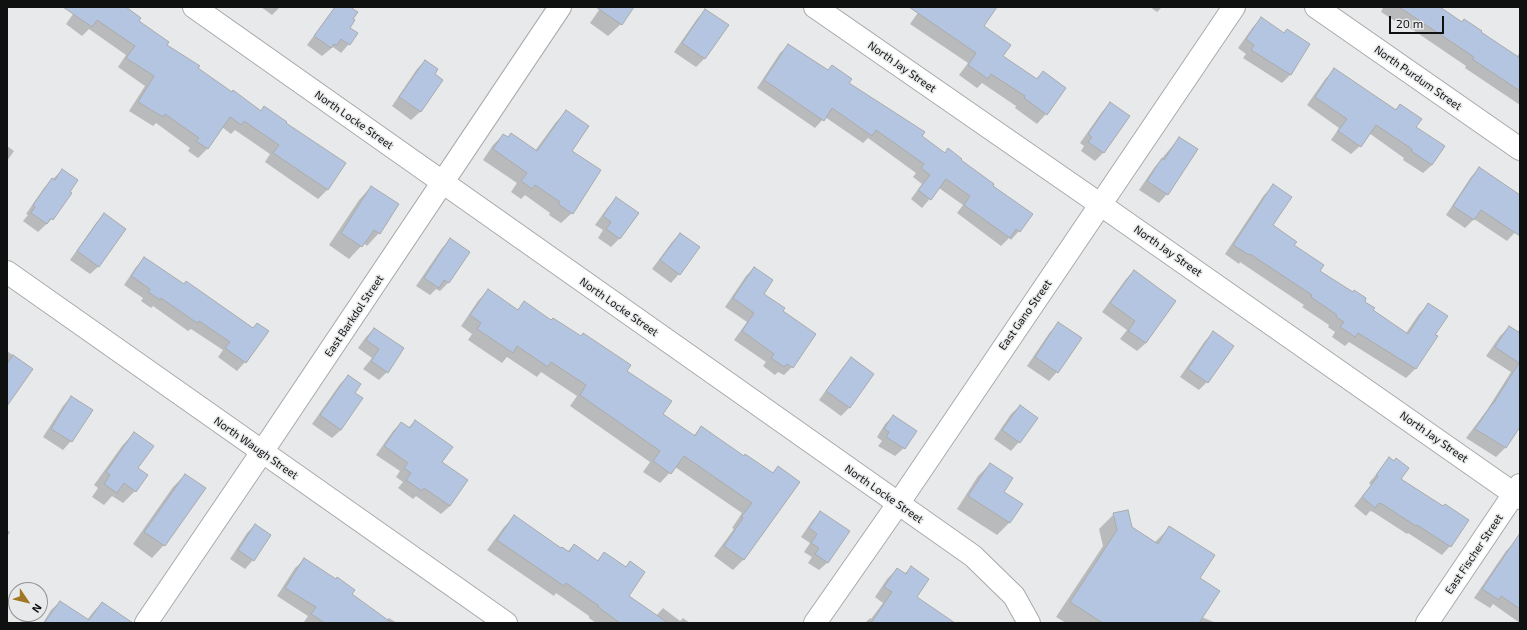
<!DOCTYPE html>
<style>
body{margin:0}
#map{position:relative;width:1527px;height:630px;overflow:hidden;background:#e8e9ea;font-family:"Exo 2",sans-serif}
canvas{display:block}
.frame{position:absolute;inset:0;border:8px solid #0f1010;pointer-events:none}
.north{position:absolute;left:8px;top:582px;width:40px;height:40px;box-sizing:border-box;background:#e8e9ea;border:1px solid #919293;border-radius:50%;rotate:125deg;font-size:11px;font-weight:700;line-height:16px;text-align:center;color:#0f1010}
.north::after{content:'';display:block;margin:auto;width:14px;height:18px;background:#a17726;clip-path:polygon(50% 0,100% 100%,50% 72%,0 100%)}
.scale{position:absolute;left:1389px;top:16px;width:55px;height:18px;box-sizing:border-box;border:2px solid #0f1010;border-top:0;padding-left:5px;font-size:12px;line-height:14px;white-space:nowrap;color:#0f1010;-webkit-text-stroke:3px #e8e9ea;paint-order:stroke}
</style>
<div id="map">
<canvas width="1527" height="630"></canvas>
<div class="frame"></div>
<div class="north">N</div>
<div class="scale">20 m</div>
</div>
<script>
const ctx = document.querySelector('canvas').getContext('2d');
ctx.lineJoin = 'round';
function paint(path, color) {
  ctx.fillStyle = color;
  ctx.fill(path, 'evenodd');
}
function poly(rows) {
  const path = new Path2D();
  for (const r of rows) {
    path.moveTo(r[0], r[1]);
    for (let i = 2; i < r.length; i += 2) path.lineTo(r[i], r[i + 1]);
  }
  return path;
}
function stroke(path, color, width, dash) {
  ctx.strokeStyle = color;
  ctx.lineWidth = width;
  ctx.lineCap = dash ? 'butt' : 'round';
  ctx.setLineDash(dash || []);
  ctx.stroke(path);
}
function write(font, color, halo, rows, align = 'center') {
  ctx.font = font + ' "Exo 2",sans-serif';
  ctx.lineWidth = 3;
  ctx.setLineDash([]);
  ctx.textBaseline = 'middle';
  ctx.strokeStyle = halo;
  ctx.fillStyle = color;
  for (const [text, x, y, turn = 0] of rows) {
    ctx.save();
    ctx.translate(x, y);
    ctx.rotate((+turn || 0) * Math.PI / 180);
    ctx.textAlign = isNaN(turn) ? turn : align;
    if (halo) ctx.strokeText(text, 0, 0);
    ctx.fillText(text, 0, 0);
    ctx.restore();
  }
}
paint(poly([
 [78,7,124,7,137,22,165,45,197,69,261,111,284,124,345,163,327,190,318,199,265,162,270,154,235,130,231,134,222,127,207,149,198,158,188,151,190,148,156,123,153,126,129,111,145,86,118,67,126,55,89,29,82,36,66,24],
 [261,7,280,7,272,15],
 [335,7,349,7,351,20,348,28,357,34,349,44,341,53,333,47,322,56,307,45],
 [601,7,632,7,621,24,608,36,590,23],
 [922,7,996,7,982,27,1002,56,1036,79,1043,73,1046,114,1037,124,1015,108,1016,106,982,83,977,88,959,75,968,63,910,24],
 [1150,7,1162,7,1157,12],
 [1381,7,1438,7,1517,57,1520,52,1520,105,1465,68,1466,66,1397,19,1395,21,1381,12,1383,8],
 [705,10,727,25,704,59,696,67,674,52,697,19],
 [1261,19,1284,34,1309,45,1290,75,1282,83,1243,58,1246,54,1238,48,1253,27],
 [789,45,848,83,944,154,948,150,959,161,991,186,1019,231,1011,240,1009,238,1001,246,957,213,963,205,939,188,922,208,911,199,922,184,913,177,916,173,868,138,863,143,825,117,815,128,757,88,780,53],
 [425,61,433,74,441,80,420,112,411,120,392,106,417,69],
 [1335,70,1395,110,1400,105,1415,127,1444,147,1432,165,1423,173,1403,160,1404,158,1369,133,1360,146,1351,154,1331,140,1339,128,1307,105,1326,78],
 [1110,103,1129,116,1103,153,1095,161,1081,151,1084,146,1080,143,1102,112],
 [566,112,571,151,572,213,561,223,549,215,550,213,525,195,521,199,511,192,517,183,483,160,493,145,503,135,535,151,556,122],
 [1179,138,1197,150,1167,194,1159,203,1139,190,1154,168],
 [7,146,14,151,7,161],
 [1479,169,1520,196,1520,227,1507,241,1474,219,1465,228,1446,215,1471,177],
 [62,170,52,219,38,232,23,221,28,215,26,214,44,188],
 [1274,186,1272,225,1319,271,1363,302,1372,311,1406,333,1419,314,1429,304,1434,335,1436,337,1415,369,1406,378,1349,342,1345,346,1332,337,1335,332,1328,327,1329,325,1302,307,1304,305,1240,262,1239,264,1225,254,1264,195],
 [371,187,379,233,367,246,364,243,349,259,329,245,359,200],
 [616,199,620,238,611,247,598,238,603,230,595,225,608,207],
 [104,214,99,266,90,274,70,260,96,223],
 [680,234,679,274,671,283,652,269,672,242],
 [450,240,468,252,448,283,440,291,436,289,430,295,416,286,442,248],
 [145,259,184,285,186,282,245,362,237,371,218,357,223,350,191,329,188,331,153,306,151,308,141,301,143,298,124,285,136,267],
 [754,268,763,294,782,312,792,367,784,375,778,372,775,375,763,366,766,362,734,340,747,322,725,307,746,276],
 [1134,271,1174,301,1146,343,1137,351,1120,339,1127,330,1102,312,1126,279],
 [488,290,517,310,524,303,626,371,662,414,693,436,701,428,743,457,772,474,778,467,799,482,743,560,733,570,714,556,734,529,732,528,742,513,675,467,660,483,643,472,650,462,570,406,577,396,541,372,537,377,507,357,502,363,468,340,472,334,461,326,478,301],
 [1059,324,1057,372,1049,381,1027,366,1050,332],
 [1509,327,1517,333,1520,329,1520,426,1505,448,1496,457,1466,438,1487,410,1511,372,1486,356,1500,336],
 [374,329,387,372,379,380,363,369,372,358,358,348,366,337],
 [1213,333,1207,382,1199,390,1180,377,1205,341],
 [7,351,32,369,7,401],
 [851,359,850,407,841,416,819,400,843,367],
 [348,376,354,393,341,430,332,438,312,424,340,384],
 [71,397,71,441,63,450,43,437,63,406],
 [1020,406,1036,418,1019,442,1011,451,994,439,1011,414],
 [893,416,904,448,895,456,878,446,882,441,877,437,885,424],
 [415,421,441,462,450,506,441,514,416,496,413,499,398,488,403,482,396,477,400,471,376,455,393,431,401,423,408,428],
 [134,433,137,469,135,491,123,503,112,496,104,505,92,497,98,488,94,485,122,446],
 [1389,459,1400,479,1443,507,1450,546,1442,555,1408,533,1407,534,1373,512,1370,511,1366,516,1354,506,1371,485,1369,483],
 [990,464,1002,492,1021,504,1009,523,997,535,957,509,978,476],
 [185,475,164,545,152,558,133,544,173,487],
 [820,512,828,562,819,570,808,563,812,557,804,552,810,543,801,537,812,521],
 [1114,514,1131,528,1154,543,1170,527,1198,578,1202,617,1216,623,1066,623,1056,617,1103,546,1099,529],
 [514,517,567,552,574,545,597,561,604,553,625,567,630,563,627,596,656,616,663,608,680,621,683,618,690,623,596,623,589,618,589,616,556,593,554,596,487,550,504,527],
 [255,525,270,535,253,560,245,569,230,559,247,533],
 [7,530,10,532,7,537],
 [1514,543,1520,547,1520,623,1493,604,1490,608,1474,598,1506,551],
 [304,560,336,580,351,595,386,620,389,618,397,623,305,623,304,622,308,616,277,596,295,568],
 [911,568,915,597,938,623,865,623,870,618,871,619,883,603,875,597,887,579,897,569,904,574],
 [60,602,87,620,94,611,102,603,116,623,43,623,51,610]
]), '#0003');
const building = poly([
 [63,7,126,7,141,18,139,21,169,42,167,45,200,66,198,68,232,92,233,90,261,111,264,106,287,122,286,123,346,163,328,190,273,153,279,145,244,121,241,125,230,117,208,149,196,141,199,138,165,114,163,117,138,102,154,76,126,58,135,46,97,20,92,27,63,7],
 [335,7,350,7,358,12,353,19,355,20,350,28,358,33,350,45,341,39,337,45,334,44,331,48,314,36,335,7],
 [596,7,634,7,622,25,596,7],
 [909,7,997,7,984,26,1011,45,1003,56,1037,79,1043,71,1066,88,1047,115,1024,98,1025,96,991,74,988,79,968,65,976,53,909,7],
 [1399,7,1440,7,1462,22,1464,19,1482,31,1481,32,1520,58,1520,91,1472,59,1474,57,1399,7],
 [705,9,729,25,705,59,682,43,705,9],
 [1261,17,1284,33,1287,29,1310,44,1291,75,1251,50,1254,45,1246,39,1261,17],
 [788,44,828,70,832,65,852,79,849,83,925,132,922,136,945,153,948,148,962,159,961,160,994,184,993,186,1033,214,1020,232,1016,229,1010,238,964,205,970,196,946,179,931,200,918,190,930,175,921,168,924,164,876,130,872,136,832,108,824,121,764,80,788,44],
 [425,60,438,69,435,74,443,80,421,112,399,97,425,60],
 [1334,68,1396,110,1400,104,1422,119,1416,127,1445,146,1432,165,1411,151,1412,149,1376,125,1361,147,1338,131,1347,119,1315,97,1334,68],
 [1110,102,1130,116,1104,153,1088,142,1092,137,1088,134,1110,102],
 [566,110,589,126,572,151,601,170,573,214,558,204,560,202,535,185,532,189,521,181,527,173,493,149,503,134,508,137,511,133,537,151,566,110],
 [1179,137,1198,149,1168,195,1147,181,1162,158,1164,160,1179,137],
 [1479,167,1520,195,1520,236,1481,210,1474,220,1453,206,1479,167],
 [62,169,78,180,70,192,72,193,53,220,51,218,47,224,31,213,35,207,33,205,52,178,55,180,62,169],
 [1273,184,1292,197,1273,225,1297,242,1294,245,1324,265,1320,271,1353,292,1354,290,1366,298,1365,302,1375,308,1373,310,1408,334,1428,303,1448,316,1435,335,1438,336,1416,369,1358,333,1355,337,1340,327,1344,322,1336,317,1337,315,1311,297,1312,295,1250,254,1249,255,1233,245,1273,184],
 [371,186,399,204,380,234,374,230,362,247,341,233,371,186],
 [616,197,639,213,620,239,606,229,611,222,603,216,616,197],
 [104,213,126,229,99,267,77,251,104,213],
 [680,233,700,247,680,275,660,260,680,233],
 [450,238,470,252,449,283,444,280,439,288,424,278,450,238],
 [144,257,184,284,186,281,253,328,257,323,269,331,246,363,225,348,230,342,199,321,197,323,161,298,160,300,148,292,150,289,131,276,144,257],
 [754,267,773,280,764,294,785,308,783,311,816,334,793,368,787,364,784,367,771,358,774,354,742,331,754,313,733,298,754,267],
 [1134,270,1176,301,1146,343,1128,331,1135,321,1110,303,1134,270],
 [488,289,518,310,524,301,551,320,553,318,581,336,583,333,631,365,627,371,672,401,663,414,695,436,701,426,744,456,745,454,773,473,778,466,800,482,744,560,724,546,743,518,741,517,752,503,684,456,671,474,653,461,660,451,580,395,586,385,551,362,548,367,517,346,513,353,477,329,481,323,470,315,488,289],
 [1058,322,1082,338,1058,373,1035,357,1058,322],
 [1509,326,1520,333,1520,427,1506,448,1475,429,1492,404,1493,404,1519,363,1495,347,1509,326],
 [374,328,404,348,388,373,371,361,379,349,366,340,374,328],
 [1213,331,1234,346,1208,383,1188,369,1213,331],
 [13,355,33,369,7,406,7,364,13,355],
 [851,357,874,374,850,408,826,391,851,357],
 [348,375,361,384,355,393,363,398,341,430,320,415,348,375],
 [71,396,93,410,72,442,51,429,71,396],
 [1020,405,1038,418,1020,443,1002,430,1020,405],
 [893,415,917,431,905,449,886,437,889,432,884,429,893,415],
 [415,420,453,447,442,462,468,480,450,506,424,488,422,491,406,480,411,473,404,468,408,463,384,446,401,422,410,428,415,420],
 [134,432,154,446,138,468,148,475,136,492,124,483,117,493,104,484,110,475,106,472,134,432],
 [1389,457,1394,461,1396,458,1409,468,1401,479,1443,506,1445,504,1469,520,1451,547,1417,525,1416,526,1382,504,1379,503,1375,508,1362,497,1378,476,1376,475,1389,457],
 [990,463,1013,478,1004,492,1023,504,1010,523,968,496,990,463],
 [185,474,206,488,165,546,144,532,185,474],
 [1128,510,1132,527,1158,544,1169,526,1215,555,1200,578,1220,591,1199,623,1103,623,1070,602,1117,530,1113,513,1128,510],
 [820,511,850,531,828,563,815,554,819,548,811,543,817,534,809,528,820,511],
 [514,515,561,548,562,547,569,552,574,544,598,561,604,552,626,567,630,561,645,572,629,596,668,623,620,623,598,607,599,606,566,583,564,586,497,540,514,515],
 [255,524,271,535,254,561,238,550,255,524],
 [1520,533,1520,609,1501,596,1499,600,1482,589,1520,533],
 [304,558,336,579,337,577,355,590,352,594,392,623,325,623,311,614,316,607,285,588,304,558],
 [911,566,929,579,917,597,955,623,871,623,892,592,884,587,897,568,906,574,911,566],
 [60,601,89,620,102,602,133,623,44,623,60,601]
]);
paint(building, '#b4c5e1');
stroke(building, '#a9aaab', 1);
const minor = poly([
 [194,7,973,556,1014,596,1029,623],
 [815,7,1101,205,1520,498],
 [1316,7,1520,149],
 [7,272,506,623],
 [146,623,262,452,560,7],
 [815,623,898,504,1234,7],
 [1427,623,1520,485]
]);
stroke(minor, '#a8a9aa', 24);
stroke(minor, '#fff', 22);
write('11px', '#0f1010', '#e8e9ea', [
 ["North Jay Street",902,67,35],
 ["North Purdum Street",1418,78,35],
 ["North Locke Street",354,120,35],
 ["North Jay Street",1168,251,35],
 ["North Locke Street",619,307,35],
 ["East Gano Street",1025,315,-55],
 ["East Barkdol Street",354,316,-56],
 ["North Jay Street",1434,437,35],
 ["North Waugh Street",256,448,35],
 ["North Locke Street",884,494,35],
 ["East Fischer Street",1474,554,-56]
]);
</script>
